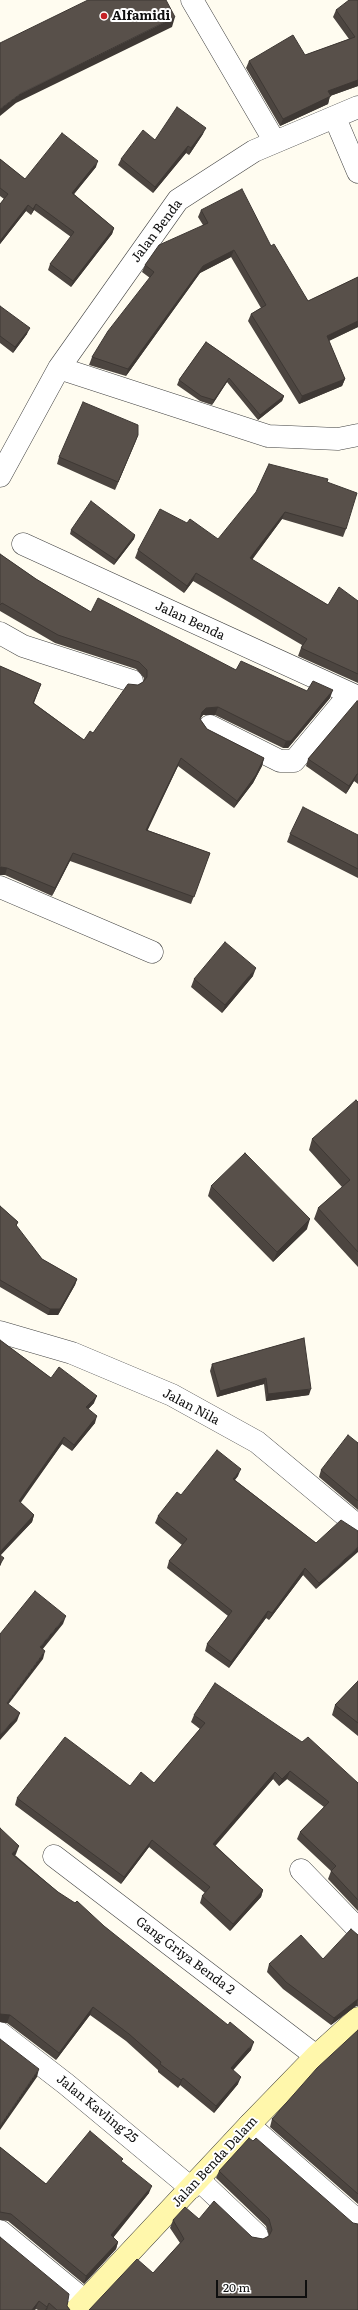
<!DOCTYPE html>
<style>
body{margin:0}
#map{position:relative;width:358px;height:2310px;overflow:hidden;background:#fffcf0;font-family:Literata,serif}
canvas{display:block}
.scale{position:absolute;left:216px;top:2280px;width:91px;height:18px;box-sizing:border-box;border:2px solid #0f0f0f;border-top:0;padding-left:5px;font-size:12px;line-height:14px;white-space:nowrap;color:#0f0f0f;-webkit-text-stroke:3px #fff;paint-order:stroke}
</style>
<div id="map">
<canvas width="358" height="2310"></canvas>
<div class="scale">20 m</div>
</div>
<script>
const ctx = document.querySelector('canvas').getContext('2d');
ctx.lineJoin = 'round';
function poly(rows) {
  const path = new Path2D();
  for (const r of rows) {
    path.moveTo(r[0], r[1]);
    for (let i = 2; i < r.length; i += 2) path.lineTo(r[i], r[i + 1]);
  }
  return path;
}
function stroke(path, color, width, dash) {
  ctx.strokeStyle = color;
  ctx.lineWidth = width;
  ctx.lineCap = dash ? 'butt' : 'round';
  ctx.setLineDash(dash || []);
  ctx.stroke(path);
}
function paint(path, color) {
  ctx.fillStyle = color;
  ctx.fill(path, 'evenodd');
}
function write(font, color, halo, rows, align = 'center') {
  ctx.font = font + ' Literata,serif';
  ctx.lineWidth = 4;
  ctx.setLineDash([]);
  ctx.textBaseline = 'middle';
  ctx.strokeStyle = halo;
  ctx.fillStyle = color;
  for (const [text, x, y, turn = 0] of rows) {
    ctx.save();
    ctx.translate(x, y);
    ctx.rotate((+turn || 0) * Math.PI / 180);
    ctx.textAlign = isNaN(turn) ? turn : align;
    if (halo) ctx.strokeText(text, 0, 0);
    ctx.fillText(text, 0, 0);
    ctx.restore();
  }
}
const street = poly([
 [192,0,275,142],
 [335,118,358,172],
 [59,368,268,436,338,439,358,435],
 [0,476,59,368,178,200,254,151,358,107],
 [23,544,358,697],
 [0,633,23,646,132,681],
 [210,726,280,761,294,761,349,695],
 [0,887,152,952],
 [0,1332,72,1353,172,1395,257,1442,358,1526],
 [54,1856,316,2056],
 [301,1870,358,1929],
 [0,2033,66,2084,191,2188],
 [249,2125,358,2221],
 [199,2180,257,2235],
 [0,2231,85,2301]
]);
const secondary = poly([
 [76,2310,249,2125,316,2056,358,2018]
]);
stroke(street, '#424242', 23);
stroke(secondary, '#313131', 23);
stroke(street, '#fff', 22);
stroke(secondary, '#fff7ab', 22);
paint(poly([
 [358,0,358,86,330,96,328,104,280,126,246,68,249,61,305,55,349,39,333,17,336,10],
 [203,134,189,155,186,153,153,193,118,165,121,159,155,140],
 [0,159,25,179,96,167,74,194,114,228,112,234,71,287,48,270,50,264,71,237,34,210,31,215,26,211,0,244,0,204,4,199,0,196],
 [201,210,271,246,308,301,358,277,358,327,329,341,345,379,342,386,299,404,248,321,251,314,261,308,231,257,200,273,126,376,89,365,92,357,150,278,142,272,145,265,203,225,198,217],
 [0,306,27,334,13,353,0,343],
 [206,342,284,396,282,401,258,420,227,382,212,405,200,401,177,385,179,380],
 [138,435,115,490,57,464,59,457],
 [327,482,346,529,343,537,282,519,252,560,328,605,358,601,358,683,298,656,302,645,193,581,184,593,135,558,138,550,218,539],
 [71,530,135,535,134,539,114,565,70,534],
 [0,554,36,579,91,612,236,670,330,698,288,748,283,748,215,715,203,715,201,718,200,719,207,729,264,758,262,766,253,783,234,808,178,766,147,830,210,853,191,904,70,861,52,896,5,875,0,875,0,666,41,684,34,703,84,740,93,733,138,685,143,682,144,678,136,669,55,643,0,611],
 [358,701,358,784,354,781,346,794,306,766,308,759],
 [290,834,358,835,358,878,287,842],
 [253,976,222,1013,191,987,194,979],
 [358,1102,358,1267,314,1219,318,1208,342,1187,309,1150,312,1139],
 [211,1186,307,1229,273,1262,208,1196],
 [0,1206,18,1222,16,1227,42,1259,77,1279,75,1285,58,1315,48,1315,0,1287],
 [304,1338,309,1395,266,1401,264,1384,217,1397,210,1371,212,1364],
 [0,1340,51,1378,94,1403,88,1409,95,1423,72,1451,62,1444,20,1502,34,1515,32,1522,0,1555,1,1564,0,1566],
 [358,1443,358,1510,319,1477,321,1470],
 [238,1476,235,1480,316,1543,358,1531,316,1589,303,1575,269,1620,266,1618,229,1668,205,1651,207,1644,228,1616,167,1568,169,1561,182,1545,155,1523,158,1516,181,1495],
 [358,1681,358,1736,332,1715,335,1705],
 [194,1715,358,1783,358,1911,328,1879,331,1871,297,1839,300,1832,324,1807,287,1779,279,1786,273,1779,215,1845,263,1890,261,1897,230,1931,200,1903,202,1896,205,1893,149,1847,121,1884,15,1805,17,1798,154,1783,200,1729,191,1722],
 [0,1828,16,1854,15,1855,58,1892,104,1926,251,2050,233,2070,238,2084,214,2113,180,2085,178,2088,158,2072,158,2070,126,2041,90,2015,56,2060,7,2023,0,2022],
 [358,1935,358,2006,356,2006,331,2025,283,1989,267,1972,269,1964,323,1959],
 [358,2030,358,2204,270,2127,272,2119],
 [0,2147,46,2184,122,2162,149,2193,113,2237,118,2242,116,2249,84,2284,8,2221,0,2220],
 [219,2171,353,2223,153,2273,180,2243,170,2228,173,2220,199,2219,252,2237,263,2239,269,2236,266,2226,216,2178],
 [0,2237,67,2306,70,2310,38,2310,36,2309,35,2310,0,2310]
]), '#4c4540');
paint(poly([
 [175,17,172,27,16,103,0,116,0,109,20,94],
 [358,80,358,86,330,96,328,104,280,126,283,119,328,91],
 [206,128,203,134,189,155,191,148],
 [188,146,186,153,153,193,155,187],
 [98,161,96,167,70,199,72,193],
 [36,204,34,210,31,215,33,209],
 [28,205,26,211,0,244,0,241],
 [114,228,112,234,71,287,73,281],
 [234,250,231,257,200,273,126,376,128,369,203,266],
 [358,321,358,327,324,343,327,336],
 [30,328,27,334,13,353,15,347],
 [229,378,227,382,212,405,214,400],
 [345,379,342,386,299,404,302,396],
 [284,396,282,401,258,420,260,415],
 [138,435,135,443,115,490,118,482],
 [285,512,282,519,247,566,250,558],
 [135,535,134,539,114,565,116,560],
 [196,573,193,581,184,593,187,586],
 [333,690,330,698,288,748,283,748,286,741],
 [218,707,215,715,203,715,199,720,202,712,206,708],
 [181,758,178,766,144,838,146,830],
 [264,758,262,766,253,783,234,808,237,801],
 [357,774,354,781,346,794,349,786],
 [73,853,70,861,52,896,55,888],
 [1,867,7,868,5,875,0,875,0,868],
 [256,968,253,976,222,1013,225,1005],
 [310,1219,307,1229,273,1262,277,1252],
 [77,1279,75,1285,58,1315,48,1315,50,1309],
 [266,1378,264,1384,217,1397,220,1391],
 [311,1389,309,1395,266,1401,268,1394],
 [97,1396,94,1403,84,1414,86,1407],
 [97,1416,95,1423,72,1451,74,1445],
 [64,1437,62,1444,17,1508,19,1501],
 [241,1469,238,1476,230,1485,233,1479],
 [34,1515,32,1522,0,1556,0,1552],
 [358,1547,358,1552,316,1589,319,1583],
 [4,1558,0,1566,0,1563],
 [305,1568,303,1575,269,1620,272,1613],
 [268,1611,266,1618,229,1668,231,1662],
 [66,1616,63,1624,38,1655,40,1647],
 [45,1651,43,1659,4,1710,7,1703],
 [20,1713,17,1721,0,1740,0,1735],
 [290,1771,287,1779,279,1786,282,1779],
 [275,1772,273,1779,211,1851,213,1844],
 [152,1840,149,1847,121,1884,124,1877],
 [19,1846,16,1854,10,1861,12,1854],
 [263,1890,261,1897,230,1931,233,1924],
 [358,1999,356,2006,331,2025,334,2018],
 [93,2007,90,2015,56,2060,59,2053],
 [0,2014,10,2015,7,2023,0,2022],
 [254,2042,251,2050,228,2076,231,2068],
 [39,2069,37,2077,0,2130,0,2126],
 [241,2077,238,2084,214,2113,216,2106],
 [183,2078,180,2085,178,2088,181,2080],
 [152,2186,149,2193,109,2243,111,2235],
 [118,2242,116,2249,84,2284,86,2276],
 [39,2301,35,2310,32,2310],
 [49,2303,47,2310,45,2310,47,2307]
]), '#3e3834');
const building = poly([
 [88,0,166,0,175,17,20,94,0,109,0,43,88,0],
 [349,0,358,0,358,80,328,91,331,96,283,119,249,61,293,35,305,55,355,37,336,10,349,0],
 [177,107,206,128,191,148,188,146,155,187,121,159,143,130,155,140,177,107],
 [62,133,98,161,72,193,114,228,73,281,50,264,74,232,36,204,33,209,28,205,0,241,0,204,8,194,0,188,0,159,25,179,62,133],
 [242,189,271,246,274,244,308,301,358,277,358,321,327,336,345,379,302,396,251,314,266,305,234,250,203,266,128,369,92,357,108,331,154,272,145,265,159,245,208,223,201,210,242,189],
 [0,306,30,328,15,347,0,336,0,306],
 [206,342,284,396,260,415,229,378,214,400,201,396,179,380,206,342],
 [83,402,138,425,138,435,118,482,59,457,83,402],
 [269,464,328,479,327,482,357,493,346,529,285,512,250,558,328,605,339,587,358,601,358,674,301,648,307,639,196,573,187,586,138,550,160,509,187,523,190,519,218,539,256,492,269,464],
 [91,501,135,535,116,560,71,530,91,501],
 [0,554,36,579,91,612,98,598,236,670,241,661,307,691,313,681,333,690,291,741,286,741,218,707,206,708,202,712,200,719,207,729,264,758,256,775,237,801,181,758,146,830,210,853,194,897,73,853,55,888,7,868,1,867,0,868,0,666,41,684,33,703,84,740,90,731,93,733,128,684,138,685,143,682,147,677,147,670,139,662,58,635,2,603,0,605,0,554],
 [357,701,358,701,358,774,357,774,349,786,308,759,357,701],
 [303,807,358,835,358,869,290,834,303,807],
 [225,942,256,968,225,1005,194,979,225,942],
 [356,1100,358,1102,358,1252,318,1208,350,1180,312,1139,356,1100],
 [245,1153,310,1219,277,1252,211,1186,245,1153],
 [0,1206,18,1222,16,1225,42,1259,77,1279,60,1309,50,1309,0,1280,0,1206],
 [304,1338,311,1389,268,1394,266,1378,220,1391,212,1364,304,1338],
 [0,1340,51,1378,59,1367,97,1396,86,1407,97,1416,74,1445,64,1437,19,1501,34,1515,0,1552,0,1340],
 [348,1435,358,1443,358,1501,321,1470,348,1435],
 [217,1450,241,1469,233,1479,316,1543,341,1520,358,1531,358,1547,319,1583,305,1568,272,1613,268,1611,231,1662,207,1644,232,1611,169,1561,187,1539,158,1516,177,1492,181,1495,217,1450],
 [0,1555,4,1558,0,1563,0,1555],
 [35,1591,66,1616,40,1647,45,1651,7,1703,20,1713,0,1735,0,1634,35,1591],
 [358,1681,358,1723,335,1705,358,1681],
 [215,1683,302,1742,308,1737,358,1783,358,1900,331,1871,336,1866,300,1832,329,1802,290,1771,282,1779,275,1772,213,1844,263,1890,233,1924,202,1896,210,1887,152,1840,124,1877,17,1798,65,1737,130,1786,141,1772,154,1783,205,1723,194,1715,215,1683],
 [0,1828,19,1846,12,1854,58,1892,75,1903,77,1901,104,1926,228,2025,230,2022,254,2042,231,2068,241,2077,216,2106,183,2078,181,2080,160,2064,161,2062,129,2034,93,2007,59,2053,10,2015,0,2014,0,1828],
 [351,1929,358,1935,358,1999,334,2018,286,1982,269,1964,301,1935,323,1959,351,1929],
 [358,2030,358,2194,272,2119,317,2068,358,2030],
 [0,2039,39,2069,0,2126,0,2039],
 [90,2131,123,2159,121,2161,152,2186,111,2235,118,2242,86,2276,11,2214,0,2212,0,2147,46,2184,90,2131],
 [249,2138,253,2141,256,2138,353,2223,358,2224,358,2310,89,2310,137,2259,153,2273,184,2239,173,2220,185,2207,199,2219,214,2201,252,2237,263,2239,269,2236,272,2230,269,2219,219,2171,249,2138],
 [0,2237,69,2294,67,2306,70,2310,57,2310,49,2303,47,2307,39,2301,32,2310,0,2310,0,2237]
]);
paint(building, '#58504a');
stroke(building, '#3e3834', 1);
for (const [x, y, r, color] of [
 [104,16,4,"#c52025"]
]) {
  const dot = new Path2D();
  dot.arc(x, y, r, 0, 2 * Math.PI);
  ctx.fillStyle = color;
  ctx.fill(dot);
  stroke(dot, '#fff', 1.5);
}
write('bold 13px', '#0f0f0f', '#fff', [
 ["Alfamidi",112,16]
], 'left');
write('13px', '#0f0f0f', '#fff', [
 ["Jalan Benda",157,231,-53],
 ["Jalan Benda",190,621,25],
 ["Jalan Nila",191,1407,28],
 ["Gang Griya Benda 2",185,1956,37],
 ["Jalan Kavling 25",97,2109,39],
 ["Jalan Benda Dalam",215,2162,-47]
]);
</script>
